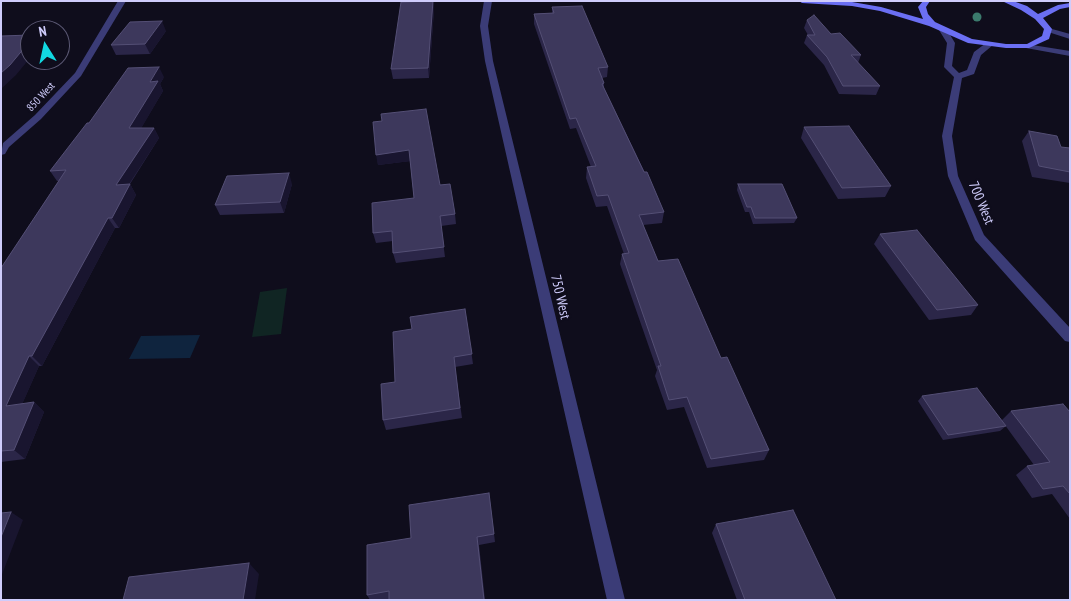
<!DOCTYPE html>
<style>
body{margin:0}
#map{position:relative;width:1071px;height:601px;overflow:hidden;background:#0f0d1c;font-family:"PT Sans Narrow",sans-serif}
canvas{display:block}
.frame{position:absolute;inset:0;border:2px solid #cfccfb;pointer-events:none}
.north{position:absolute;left:20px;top:20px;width:50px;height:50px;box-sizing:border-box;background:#0f0d1c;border:1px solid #5c5975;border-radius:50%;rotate:350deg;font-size:14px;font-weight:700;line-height:20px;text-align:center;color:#cfccfb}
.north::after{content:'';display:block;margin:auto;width:18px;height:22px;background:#12d8e1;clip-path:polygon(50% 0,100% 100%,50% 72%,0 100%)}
</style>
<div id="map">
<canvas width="1071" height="601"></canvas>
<div class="frame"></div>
<div class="north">N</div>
</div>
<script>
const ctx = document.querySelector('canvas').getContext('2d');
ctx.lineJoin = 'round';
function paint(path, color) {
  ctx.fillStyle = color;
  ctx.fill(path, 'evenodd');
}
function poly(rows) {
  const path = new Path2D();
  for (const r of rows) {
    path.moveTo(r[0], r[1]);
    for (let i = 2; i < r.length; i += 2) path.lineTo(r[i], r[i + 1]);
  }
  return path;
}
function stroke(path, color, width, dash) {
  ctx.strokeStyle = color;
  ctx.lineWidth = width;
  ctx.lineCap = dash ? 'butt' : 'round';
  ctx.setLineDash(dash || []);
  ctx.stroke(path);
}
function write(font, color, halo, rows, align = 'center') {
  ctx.font = font + ' "PT Sans Narrow",sans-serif';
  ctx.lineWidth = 4.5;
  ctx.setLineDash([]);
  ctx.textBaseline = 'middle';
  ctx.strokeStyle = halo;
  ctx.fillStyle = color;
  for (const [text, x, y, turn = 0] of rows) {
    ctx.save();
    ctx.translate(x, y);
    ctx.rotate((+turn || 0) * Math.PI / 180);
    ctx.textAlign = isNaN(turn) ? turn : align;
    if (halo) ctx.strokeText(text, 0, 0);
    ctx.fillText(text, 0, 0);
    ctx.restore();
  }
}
paint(poly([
 [287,288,281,334,252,337,260,292]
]), '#102523');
paint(poly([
 [200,335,190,358,129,359,141,336]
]), '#0f243e');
paint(poly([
 [118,1,126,1,81,76,41,119,9,147,5,154,1,155,3,143,35,115,75,73,118,1],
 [484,1,492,1,488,26,493,61,625,600,607,600,485,61,480,26,484,1],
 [940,28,946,28,955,43,952,66,959,73,967,70,974,52,986,43,993,45,981,55,974,74,962,78,952,136,958,176,984,235,1070,328,1070,342,1065,341,975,240,948,176,942,136,954,77,944,67,947,43,939,30,940,28]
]), '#3b3c77');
paint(poly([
 [1045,27,1070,34,1070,39,1045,31,1045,27],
 [1026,44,1070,51,1070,56,1026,48,1026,44]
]), '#3b3c77');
paint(poly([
 [799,1,852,2,881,7,923,19,918,7,923,1,930,1,926,7,928,14,935,22,972,39,1006,44,1027,44,1042,36,1044,29,1035,19,1021,10,1002,1,1013,1,1027,6,1038,14,1058,5,1070,3,1070,7,1060,9,1043,18,1052,29,1049,39,1029,48,1006,48,968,43,929,26,880,11,852,6,802,3,799,1]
]), '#6b6ff3');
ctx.fillStyle = '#3b7a6d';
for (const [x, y] of [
 [977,17]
]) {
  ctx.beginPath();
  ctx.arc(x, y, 4.5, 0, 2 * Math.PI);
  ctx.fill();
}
paint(poly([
 [433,1,434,10,429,78,393,79,391,69],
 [552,7,608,67,607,77,602,78,604,83,604,88,664,212,662,223,643,225,658,261,721,358,769,450,764,460,707,468,684,407,667,410,655,376,657,370,620,264,622,254,624,254,607,206,596,207,586,178,587,167,591,167,576,128,570,129,534,24,534,14,552,13],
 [807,20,831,34,861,55,858,63,880,86,876,95,839,94,824,65,804,43,807,35,808,35,804,28],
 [166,31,150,54,116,55,111,45],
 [164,77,160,84,163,91,141,128,154,128,159,138,130,184,136,195,119,228,115,228,42,366,39,366,22,404,34,402,44,412,25,459,1,462,1,268,59,181,57,181,50,171],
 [373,122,440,185,455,214,456,224,441,226,445,257,396,263,393,253,393,241,376,243,373,233,414,198,410,161,378,165],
 [804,127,891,186,885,197,838,199,801,138],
 [1029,131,1061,147,1070,148,1070,183,1032,177,1022,141],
 [292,184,284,213,220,215,215,205],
 [738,184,797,218,794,223,753,224,749,212,745,212,737,190],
 [880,234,978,305,971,315,929,320,874,244],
 [465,309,473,364,455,367,462,418,386,430,383,420,412,329],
 [922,396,1001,421,1011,411,1070,412,1070,519,1052,494,1032,498,1016,475,1027,466,1034,465,1002,421,1006,426,1000,431,943,440,918,401],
 [489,493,495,542,479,545,485,600,389,600,389,599,384,600,370,600,367,595,411,538],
 [716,524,836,600,737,600,712,533]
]), '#2b2648');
paint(poly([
 [433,1,434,10,429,78,428,68],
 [162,21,166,31,150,54,145,44],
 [30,41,30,58,16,75,1,89,1,73],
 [159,67,164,77,160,84,163,91,135,139,129,128,150,82],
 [154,128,159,138,122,195,116,185],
 [409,150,411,161,378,165,376,155],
 [289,173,292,184,284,213,280,202],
 [130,184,136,195,119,228,112,218],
 [108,218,115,228,42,366,32,356],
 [29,356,39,366,17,416,6,406],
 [34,402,44,412,25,459,14,450],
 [11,512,23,520,1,577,1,537],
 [249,563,259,574,255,600,243,600]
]), '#19152f');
const building = poly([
 [433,1,428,68,391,69,401,2,433,1],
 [582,6,608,67,598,68,604,83,602,84,644,172,647,172,664,212,639,215,658,261,678,259,721,358,727,357,769,450,711,459,687,397,669,400,658,366,661,366,622,254,629,253,608,195,597,196,587,167,596,166,576,118,570,119,534,14,554,13,552,7,582,6],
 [814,15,831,34,840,33,861,55,851,55,880,86,843,86,827,57,807,35,815,35,807,20,814,15],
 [162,21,145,44,111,45,130,22,162,21],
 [30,35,30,41,10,65,1,73,1,36,30,35],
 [159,67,150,82,158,81,129,128,154,128,116,185,130,184,112,218,108,218,32,356,29,356,6,406,34,402,14,450,1,451,1,268,66,170,50,171,87,123,89,123,128,68,159,67],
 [426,109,440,185,450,184,455,214,440,216,444,247,393,253,392,231,373,233,372,203,414,198,409,150,376,155,373,122,382,121,381,114,426,109],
 [849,126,891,186,842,188,804,127,849,126],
 [1029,131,1057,136,1061,147,1070,148,1070,172,1039,166,1029,131],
 [289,173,280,202,215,205,227,176,289,173],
 [738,184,782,184,797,218,755,218,751,207,747,207,738,184],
 [917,230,978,305,937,310,880,234,917,230],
 [465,309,472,354,454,357,460,408,383,420,381,384,395,382,393,332,412,329,410,317,465,309],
 [977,388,1006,426,948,435,922,396,977,388],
 [1063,404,1070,412,1070,494,1063,486,1043,489,1027,466,1050,462,1011,411,1063,404],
 [489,493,494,534,477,537,484,600,389,600,389,591,367,595,367,545,411,538,409,505,489,493],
 [793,510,836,600,745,600,716,524,793,510],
 [11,512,1,537,1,513,11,512],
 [249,563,243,600,123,600,129,577,249,563]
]);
paint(building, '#3d385c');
stroke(building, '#544f75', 1);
write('11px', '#cfccfb', '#0f0d1c', [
 ["850 West",41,97,-47]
]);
write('14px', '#cfccfb', '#0f0d1c', [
 ["700 West",981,203,67],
 ["750 West",560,297,77]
]);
</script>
